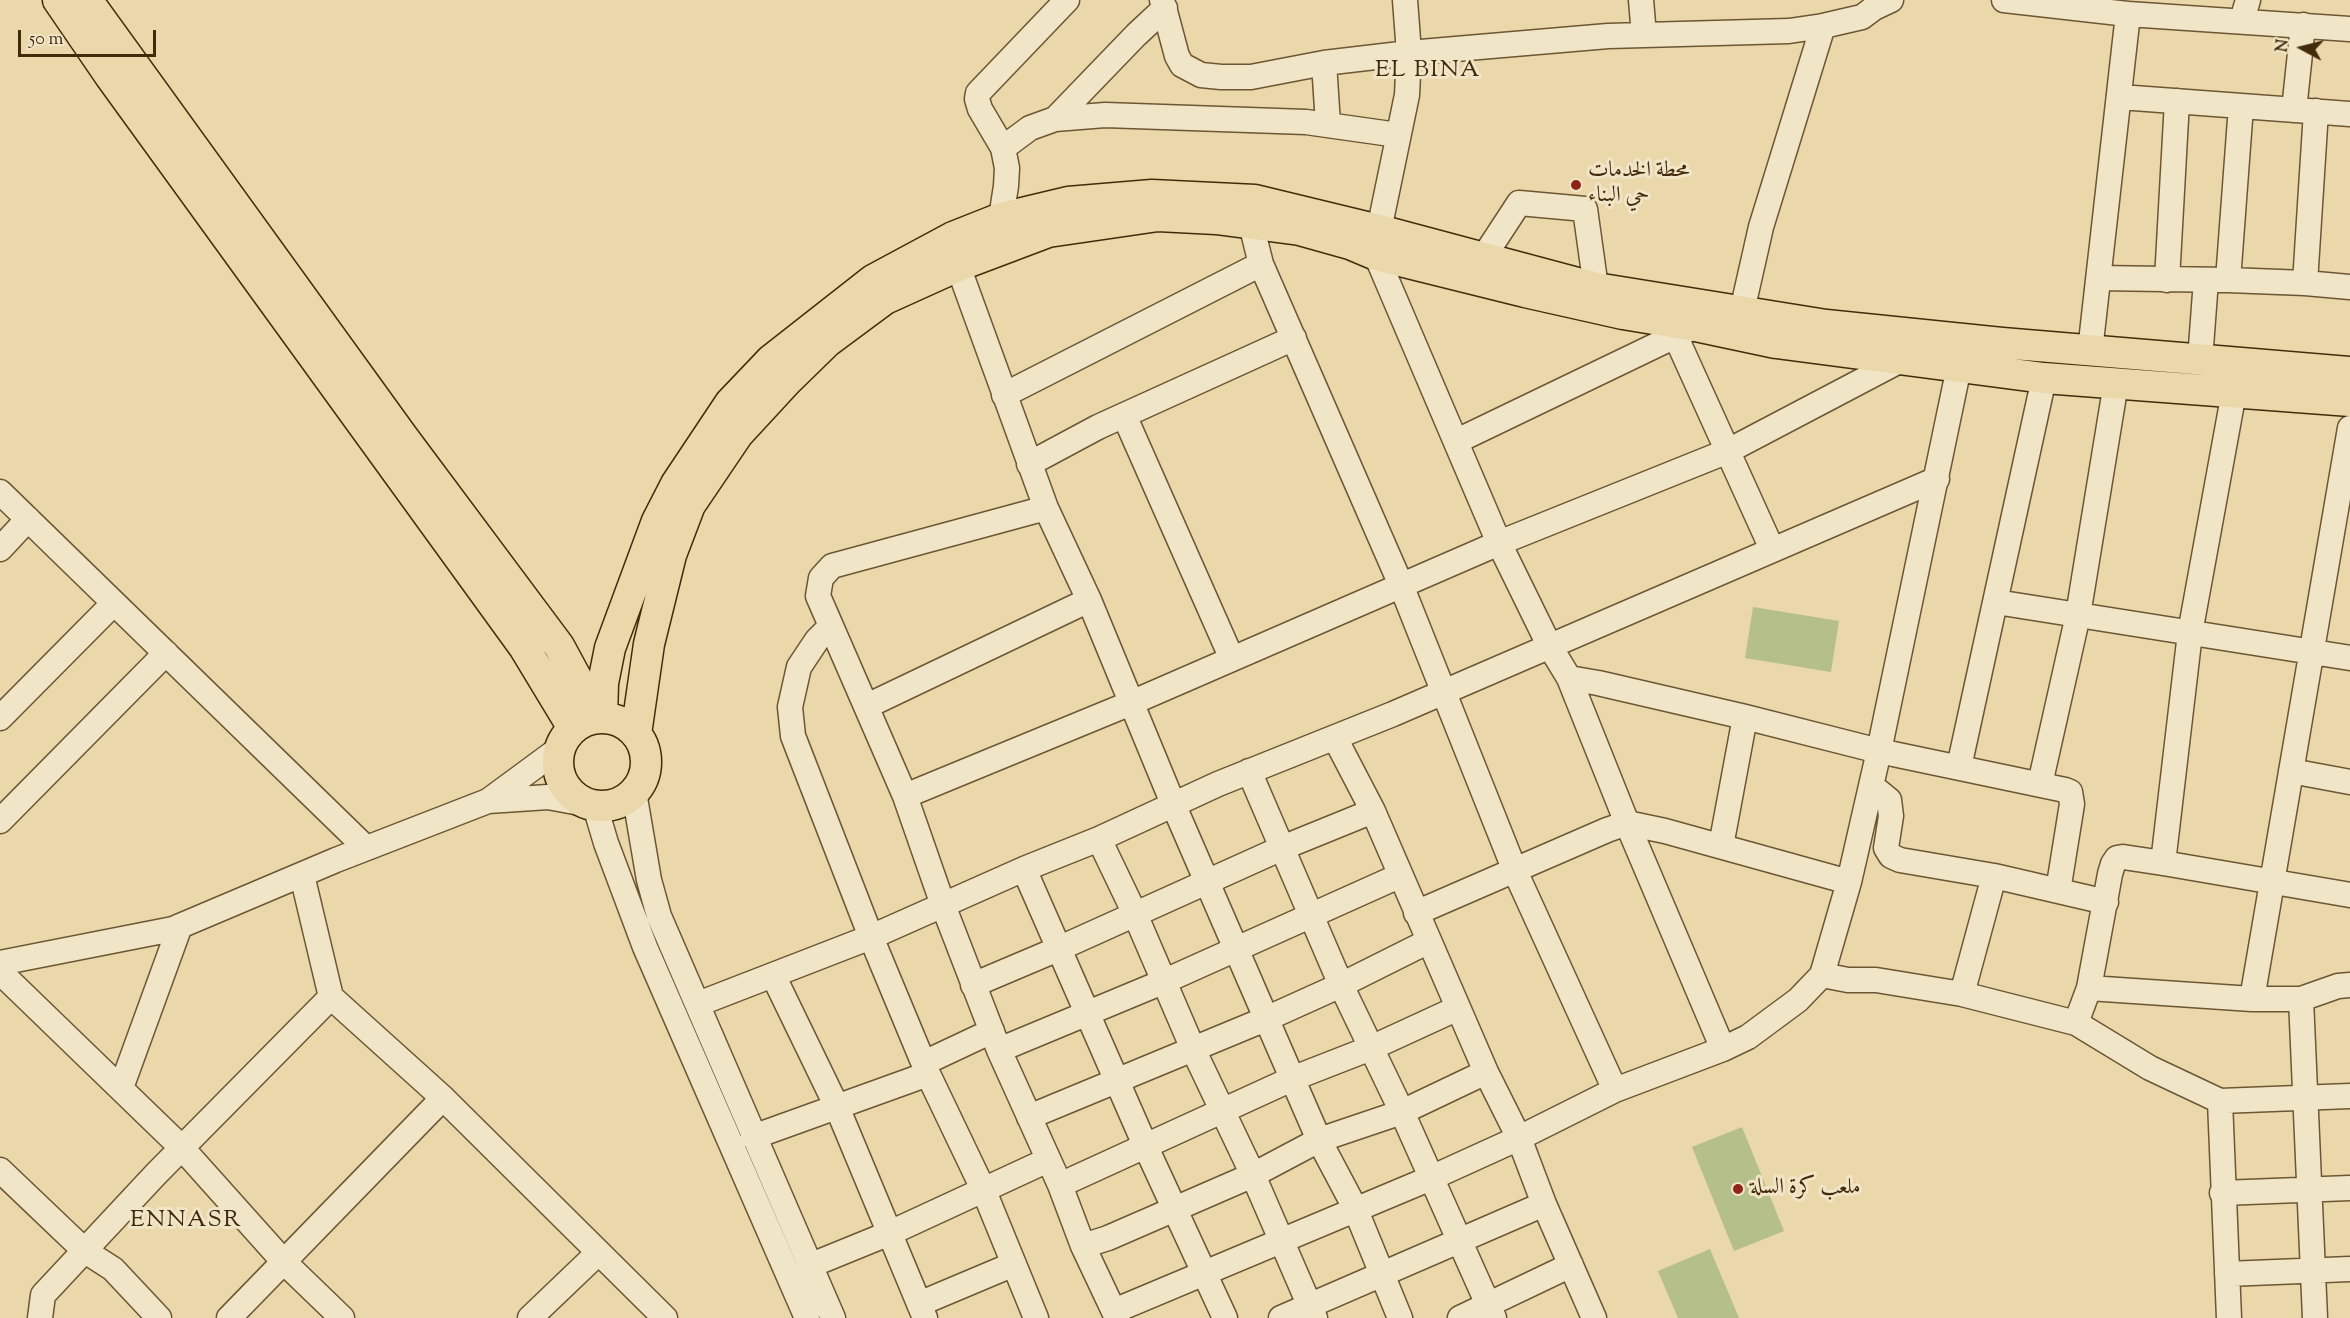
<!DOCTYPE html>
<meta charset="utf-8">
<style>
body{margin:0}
#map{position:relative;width:2350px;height:1318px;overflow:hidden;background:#ead7aa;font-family:"Sorts Mill Goudy",serif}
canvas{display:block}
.north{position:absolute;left:2272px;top:18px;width:60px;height:60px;-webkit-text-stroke:4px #f1e5c8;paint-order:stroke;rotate:277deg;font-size:16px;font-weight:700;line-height:24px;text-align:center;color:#422b0b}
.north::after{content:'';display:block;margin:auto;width:21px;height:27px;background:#422b0b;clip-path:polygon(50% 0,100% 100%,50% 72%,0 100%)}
.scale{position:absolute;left:18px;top:30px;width:138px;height:27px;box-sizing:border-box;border:3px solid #422b0b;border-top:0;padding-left:8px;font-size:18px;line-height:21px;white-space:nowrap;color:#422b0b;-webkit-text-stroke:4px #f1e5c8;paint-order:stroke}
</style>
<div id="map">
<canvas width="2350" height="1318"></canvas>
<div class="north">N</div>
<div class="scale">50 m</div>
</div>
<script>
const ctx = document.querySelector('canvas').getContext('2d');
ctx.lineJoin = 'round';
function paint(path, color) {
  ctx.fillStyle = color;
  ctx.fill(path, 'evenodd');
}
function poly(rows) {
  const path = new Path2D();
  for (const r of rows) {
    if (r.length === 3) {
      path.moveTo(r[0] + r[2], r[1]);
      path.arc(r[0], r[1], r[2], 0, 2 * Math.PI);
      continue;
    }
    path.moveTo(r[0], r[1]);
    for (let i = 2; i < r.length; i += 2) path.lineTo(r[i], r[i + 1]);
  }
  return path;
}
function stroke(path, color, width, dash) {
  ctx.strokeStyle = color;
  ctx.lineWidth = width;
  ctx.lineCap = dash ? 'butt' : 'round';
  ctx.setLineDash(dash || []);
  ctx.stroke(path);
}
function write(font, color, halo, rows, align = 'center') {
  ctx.font = font + ' "Sorts Mill Goudy",Amiri,serif';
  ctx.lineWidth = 6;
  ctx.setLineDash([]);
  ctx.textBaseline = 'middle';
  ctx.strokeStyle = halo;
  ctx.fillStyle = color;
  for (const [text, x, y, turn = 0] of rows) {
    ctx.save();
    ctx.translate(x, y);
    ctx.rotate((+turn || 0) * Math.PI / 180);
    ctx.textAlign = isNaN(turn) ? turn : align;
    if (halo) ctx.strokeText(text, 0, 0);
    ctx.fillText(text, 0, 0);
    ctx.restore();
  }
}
paint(poly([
 [1753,607,1839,621,1831,672,1745,658],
 [1742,1127,1784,1231,1734,1251,1692,1147],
 [1710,1249,1739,1318,1678,1318,1658,1271]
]), '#b5bf8a');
const minor = poly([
 [1162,0,1177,56,1182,65,1201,75,1221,77,1251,77,1324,63,1409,53,1608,36,1789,31,1823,26,1862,17,1874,8,1891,0],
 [1641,0,1644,35],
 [2004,0,2128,14,2350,29],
 [2242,20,2248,0],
 [1324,63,1328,124],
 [2120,97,2350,114],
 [2294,110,2303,25],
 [1055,119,1136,35,1165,8],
 [1003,148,980,109,977,99,978,93,1067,0],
 [1251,224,1261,264,1401,585,1515,871,1615,1090],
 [1379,230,1407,95,1409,53,1405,0],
 [1005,234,1001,218,1006,186,1007,168,1003,148,1030,128,1055,119,1105,115,1306,122,1398,135],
 [1376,255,1499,543,1549,645,1569,678,1627,823,1723,1049],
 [1483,258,1519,203,1585,209,1596,288],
 [958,266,1046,508,1089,600,1174,806,1319,1140,1355,1208,1400,1318],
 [2099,278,2228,280,2305,283,2350,287],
 [2167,280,2177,101],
 [2228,280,2241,106],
 [2305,283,2316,111],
 [1742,311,1761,227,1823,26],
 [1675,335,1772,549],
 [2090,351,2128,14],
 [2200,360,2206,280],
 [1004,395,1261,264],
 [1124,415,1232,659],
 [1457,441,1696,326],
 [1029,464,1098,427,1294,338],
 [0,492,366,848],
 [1046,508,832,566,821,578,818,596,905,796,943,905,999,1050,1060,1185,1083,1246,1117,1318],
 [0,549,28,519],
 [1996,602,2350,658],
 [830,627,817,640,799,667,790,707,793,736,871,937,928,1074,984,1191,1036,1318],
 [1569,678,1598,683,1745,717,1879,751,2065,790,2070,792,2072,804,2058,891],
 [867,706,1089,600],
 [0,718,114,603],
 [1335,738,1373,811,1486,1072,1519,1138,1544,1204,1594,1318],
 [1959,767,2044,378],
 [1249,771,1341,985,1402,1112,1494,1318],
 [2291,771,2350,782],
 [2040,784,2078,615,2116,383],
 [1871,789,1878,791,1889,800,1891,816,1886,848,1891,856,1900,860,1994,876,2106,902],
 [634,792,649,880,659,916,833,1318],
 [905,796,1131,703,1499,543,1728,451,1903,359],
 [488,801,548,797,591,805],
 [595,806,606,843,645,947,807,1318],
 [0,821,166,653],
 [1099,839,1135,914,1193,1049,1253,1175,1315,1318],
 [1721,846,1745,717],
 [2163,863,2190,633,2234,392],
 [1024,869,1145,1145,1225,1318],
 [302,875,331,997,443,1098,665,1318],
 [1416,913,1607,830,1627,823,1665,831,1849,882],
 [0,963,173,929,336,860,488,801,560,748],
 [0,972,182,1148,284,1262,342,1318],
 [773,975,837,1107,925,1318],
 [1822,975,1848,980,1876,980,1962,994,2076,1023,2150,1068,2220,1101],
 [973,985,1058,949,1282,848,1373,811],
 [2089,988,2252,999,2301,999,2338,986,2350,985],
 [1962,994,1994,876],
 [2252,999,2350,428],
 [2301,999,2315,1318],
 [698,1004,871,937,1024,869,1099,839,1218,784,1393,714,1937,479],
 [2076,1023,2089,988,2110,874,2113,864,2117,858,2123,857,2163,863,2350,895],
 [999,1050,1165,981,1399,876],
 [924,1063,992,1031],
 [121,1088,180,926],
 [1029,1117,1268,1018,1341,985,1429,941],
 [753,1137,928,1074],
 [0,1170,85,1251,113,1269,159,1318],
 [1060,1185,1294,1078,1371,1048,1458,1008],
 [2222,1193,2350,1188],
 [1083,1246,1108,1238,1253,1175,1319,1140,1402,1112,1486,1072],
 [809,1266,890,1233,1048,1160],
 [2227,1274,2350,1269],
 [919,1304,1014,1264],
 [1114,1311,1431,1178,1519,1138,1615,1090,1723,1049,1748,1037,1798,1000,1822,975,1849,882,1879,751,1959,367],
 [40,1318,43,1295,156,1174,331,997],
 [229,1318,443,1098],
 [530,1318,598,1253],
 [1281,1318,1544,1204],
 [1460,1318,1571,1265],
 [2229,1318,2220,1101,2350,1096]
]);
const major = poly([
 [58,0,110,76,524,647,573,728],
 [87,0,403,437,559,646,598,718],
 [602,718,603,683,610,648,657,521,676,484,730,403,771,360,873,280,953,237,1001,218,1068,202,1152,195,1255,200,1379,230,1596,288,1826,325,2002,343,2350,372],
 [602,762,44],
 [636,734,649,644,671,555,690,505,738,434,786,382,827,342,885,299,958,266,1048,232,1158,216,1216,219,1300,230,1350,244,1376,255,1525,292,1623,314,1696,326,1776,343,2044,378,2350,401]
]);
stroke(minor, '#6c5633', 27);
stroke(major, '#422b0b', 33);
stroke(minor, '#f1e5c8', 24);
stroke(major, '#ead7aa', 30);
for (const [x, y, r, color] of [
 [1576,185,6,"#8f2418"],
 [1738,1189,6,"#8f2418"]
]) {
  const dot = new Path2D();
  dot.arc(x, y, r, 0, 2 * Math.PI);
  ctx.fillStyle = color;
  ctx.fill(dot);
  stroke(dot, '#f1e5c8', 2);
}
write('22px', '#422b0b', '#f1e5c8', [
 ["محطة الخدمات",1588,172],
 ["حي البناء",1588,197],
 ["ملعب كرة السلة",1750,1189]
], 'left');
ctx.letterSpacing = '1.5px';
write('24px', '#422b0b', '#f1e5c8', [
 ["EL BINA",1428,72],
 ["ENNASR",186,1222]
]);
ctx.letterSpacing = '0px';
</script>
